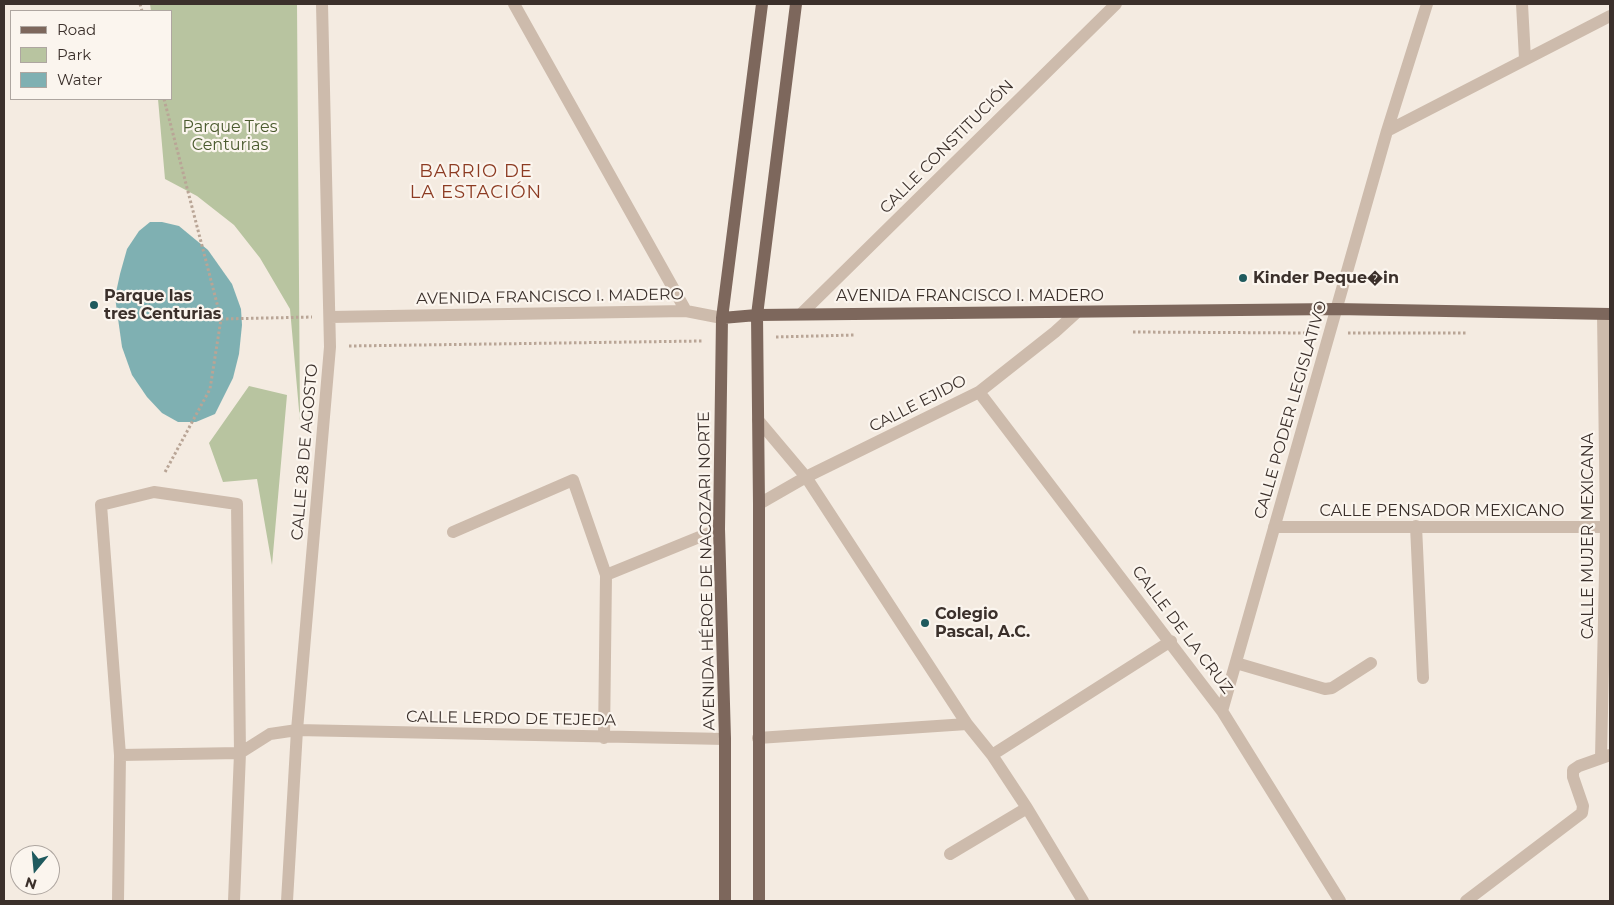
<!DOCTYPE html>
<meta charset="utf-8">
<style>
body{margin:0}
#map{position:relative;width:1614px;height:905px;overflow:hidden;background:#f4ebe1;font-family:Montserrat,sans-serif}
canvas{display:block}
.frame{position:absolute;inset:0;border:5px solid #3b302b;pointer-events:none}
.legend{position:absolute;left:10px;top:10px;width:162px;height:90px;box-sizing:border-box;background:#fbf5ee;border:1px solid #aea6a0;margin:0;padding:6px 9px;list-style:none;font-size:15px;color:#3b302b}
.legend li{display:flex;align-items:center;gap:10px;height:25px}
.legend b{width:25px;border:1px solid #aea6a0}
.north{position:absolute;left:10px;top:845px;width:50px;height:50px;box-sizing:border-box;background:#fbf5ee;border:1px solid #aea6a0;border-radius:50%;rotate:197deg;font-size:14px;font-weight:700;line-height:20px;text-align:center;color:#3b302b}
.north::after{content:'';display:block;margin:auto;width:18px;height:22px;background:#1f5a5e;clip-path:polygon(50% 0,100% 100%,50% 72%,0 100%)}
</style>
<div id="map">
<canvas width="1614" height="905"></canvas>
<div class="frame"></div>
<ul class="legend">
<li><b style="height:6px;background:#7d675c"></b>Road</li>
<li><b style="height:14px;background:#b8c4a0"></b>Park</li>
<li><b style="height:14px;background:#7fb0b2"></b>Water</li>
</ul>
<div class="north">N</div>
</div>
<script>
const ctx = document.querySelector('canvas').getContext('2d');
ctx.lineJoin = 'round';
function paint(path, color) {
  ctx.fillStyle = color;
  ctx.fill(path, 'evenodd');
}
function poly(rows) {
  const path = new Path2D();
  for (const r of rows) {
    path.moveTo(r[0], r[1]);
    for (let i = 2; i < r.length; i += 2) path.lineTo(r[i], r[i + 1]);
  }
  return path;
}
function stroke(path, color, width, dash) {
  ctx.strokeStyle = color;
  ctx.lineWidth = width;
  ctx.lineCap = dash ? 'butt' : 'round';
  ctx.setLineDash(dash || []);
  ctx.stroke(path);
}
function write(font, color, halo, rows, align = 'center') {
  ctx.font = font + ' Montserrat,sans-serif';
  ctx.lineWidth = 4.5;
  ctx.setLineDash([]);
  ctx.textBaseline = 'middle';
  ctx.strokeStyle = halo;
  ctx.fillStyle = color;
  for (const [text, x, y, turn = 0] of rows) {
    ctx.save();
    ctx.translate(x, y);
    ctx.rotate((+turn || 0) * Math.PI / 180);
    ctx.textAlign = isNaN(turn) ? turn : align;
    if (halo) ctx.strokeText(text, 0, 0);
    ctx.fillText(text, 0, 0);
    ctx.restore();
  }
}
paint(poly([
 [150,4,297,4,300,421,290,309,260,258,234,225,197,196,165,179,158,99,171,99,171,11,151,11],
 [249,386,287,395,272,565,257,479,223,482,209,443]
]), '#b8c4a0');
paint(poly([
 [150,222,162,222,179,226,208,250,232,284,241,309,242,325,239,354,233,378,215,414,196,422,178,422,162,413,147,397,132,375,122,347,115,297,120,274,127,249,139,231]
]), '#7fb0b2');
stroke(poly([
 [140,4,142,11],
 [164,99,221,319,210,389,164,474],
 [221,319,312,317],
 [1133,332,1310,333],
 [1348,333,1467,333],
 [776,337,855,335],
 [349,346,702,341]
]), '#b9a596', 3, [2.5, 2.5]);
stroke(poly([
 [514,4,686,311],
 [1522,4,1525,59],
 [1387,131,1610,16],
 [801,314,1116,4],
 [330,317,686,311,722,318],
 [979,392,1222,711,1340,901],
 [758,420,806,477,967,724,992,755,1027,808,1083,901],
 [759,504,806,477,979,392,1055,332,1077,312],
 [1416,526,1423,678],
 [1274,527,1610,527],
 [453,532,573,480,606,575,604,738],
 [606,575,719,529],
 [1236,663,1325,689,1332,688,1371,663],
 [1222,711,1387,131,1427,4],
 [758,738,967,724],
 [120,755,240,753,270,734,297,730,725,739],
 [992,755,1171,641],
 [1601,758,1606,527,1603,314],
 [950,854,1027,808],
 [118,901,120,755,101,505,154,492,237,504,240,753,234,901],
 [287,901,297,730,330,347,322,4],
 [1466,901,1582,813,1583,806,1573,777,1573,770,1579,766,1610,755]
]), '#cdbbac', 12);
stroke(poly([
 [722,318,757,315,1336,309,1610,314],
 [725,901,725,739,719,529,722,318,762,4],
 [759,901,759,504,757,315,796,4]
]), '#7d675c', 12);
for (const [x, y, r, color] of [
 [1243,278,5,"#1f5a5e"],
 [94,305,5,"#1f5a5e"],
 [925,623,5,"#1f5a5e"]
]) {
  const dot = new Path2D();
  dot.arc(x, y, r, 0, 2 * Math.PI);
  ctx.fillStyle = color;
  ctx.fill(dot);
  stroke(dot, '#fbf5ee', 2);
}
write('16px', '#4a5a2e', '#fbf5ee', [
 ["Parque Tres",230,127],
 ["Centurias",230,145]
]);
write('16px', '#3b302b', '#fbf5ee', [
 ["CALLE CONSTITUCIÓN",947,147,-45],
 ["AVENIDA FRANCISCO I. MADERO",970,296],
 ["AVENIDA FRANCISCO I. MADERO",550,297,-1],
 ["CALLE EJIDO",918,404,-27],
 ["CALLE PODER LEGISLATIVO",1291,410,-74],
 ["CALLE 28 DE AGOSTO",305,452,-85],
 ["CALLE PENSADOR MEXICANO",1442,511],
 ["CALLE MUJER MEXICANA",1588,536,-90],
 ["AVENIDA HÉROE DE NACOZARI NORTE",707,571,-91],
 ["CALLE DE LA CRUZ",1182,630,53],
 ["CALLE LERDO DE TEJEDA",511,719,1]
]);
write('bold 16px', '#3b302b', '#fbf5ee', [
 ["Kinder Peque�in",1253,278],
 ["Parque las",104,296],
 ["tres Centurias",104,314],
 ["Colegio",935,614],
 ["Pascal, A.C.",935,632]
], 'left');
ctx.letterSpacing = '1px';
write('18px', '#8c3b22', '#fbf5ee', [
 ["BARRIO DE",476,172],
 ["LA ESTACIÓN",476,193]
]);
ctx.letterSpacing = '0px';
</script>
